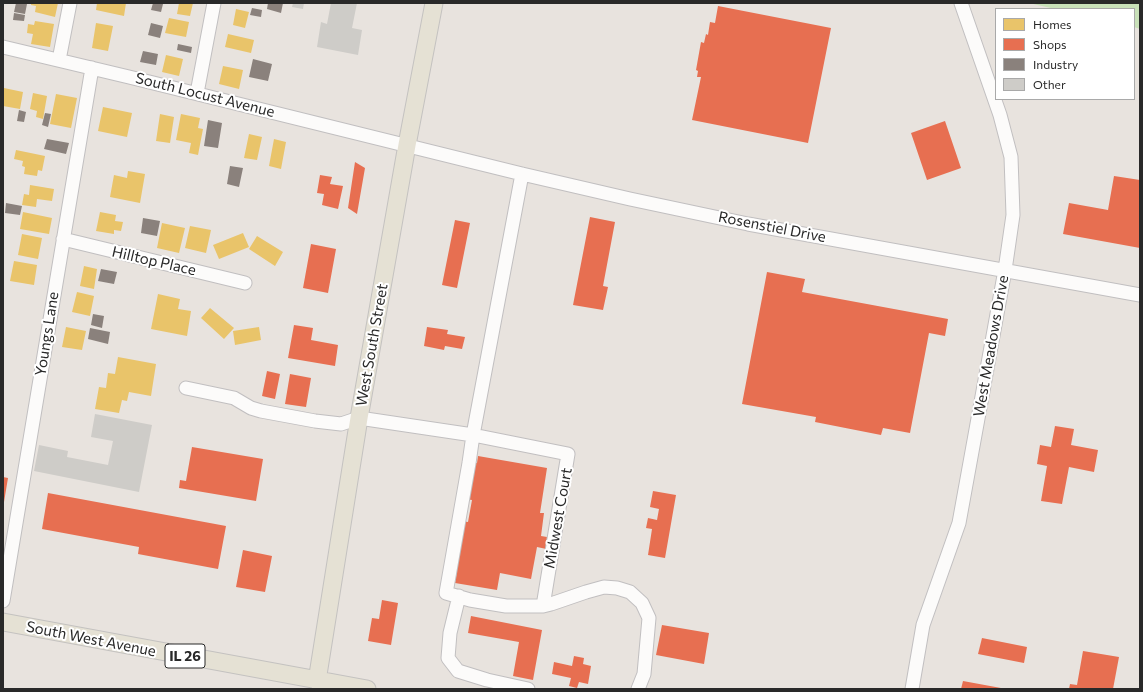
<!DOCTYPE html>
<style>
body{margin:0}
#map{position:relative;width:1143px;height:692px;overflow:hidden;background:#e8e3de;font-family:Commissioner,sans-serif}
canvas{display:block}
.frame{position:absolute;inset:0;border:4px solid #292929;pointer-events:none}
.legend{position:absolute;left:995px;top:8px;width:140px;height:92px;box-sizing:border-box;background:#fff;border:1px solid #a9a9a9;margin:0;padding:5px 7px;list-style:none;font-size:12px;color:#292929}
.legend li{display:flex;align-items:center;gap:8px;height:20px}
.legend b{width:20px;border:1px solid #a9a9a9}
</style>
<div id="map">
<canvas width="1143" height="692"></canvas>
<div class="frame"></div>
<ul class="legend">
<li><b style="height:11px;background:#e9c46a"></b>Homes</li>
<li><b style="height:11px;background:#e76f51"></b>Shops</li>
<li><b style="height:11px;background:#8a817c"></b>Industry</li>
<li><b style="height:11px;background:#ceccc8"></b>Other</li>
</ul>
</div>
<script>
const ctx = document.querySelector('canvas').getContext('2d');
ctx.lineJoin = 'round';
function paint(path, color) {
  ctx.fillStyle = color;
  ctx.fill(path, 'evenodd');
}
function poly(rows) {
  const path = new Path2D();
  for (const r of rows) {
    path.moveTo(r[0], r[1]);
    for (let i = 2; i < r.length; i += 2) path.lineTo(r[i], r[i + 1]);
  }
  return path;
}
function stroke(path, color, width, dash) {
  ctx.strokeStyle = color;
  ctx.lineWidth = width;
  ctx.lineCap = dash ? 'butt' : 'round';
  ctx.setLineDash(dash || []);
  ctx.stroke(path);
}
function write(font, color, halo, rows, align = 'center') {
  ctx.font = font + ' Commissioner,sans-serif';
  ctx.lineWidth = 4;
  ctx.setLineDash([]);
  ctx.textBaseline = 'middle';
  ctx.strokeStyle = halo;
  ctx.fillStyle = color;
  for (const [text, x, y, turn = 0] of rows) {
    ctx.save();
    ctx.translate(x, y);
    ctx.rotate((+turn || 0) * Math.PI / 180);
    ctx.textAlign = isNaN(turn) ? turn : align;
    if (halo) ctx.strokeText(text, 0, 0);
    ctx.fillText(text, 0, 0);
    ctx.restore();
  }
}
paint(poly([
 [1029,3,1140,3,1140,29,1134,27,1134,9,1055,9]
]), '#c9e1b9');
paint(poly([
 [31,3,58,3,55,17,35,12,36,6,31,5],
 [97,3,126,3,124,16,96,10],
 [179,3,193,3,190,16,177,14],
 [236,9,249,12,245,28,233,25],
 [169,18,189,22,186,37,165,33],
 [35,21,54,24,50,47,31,44,33,34,27,33,28,24,34,25],
 [96,23,113,26,108,51,92,48],
 [228,34,254,40,251,53,225,47],
 [166,55,183,59,179,76,162,72],
 [223,66,243,70,239,89,219,84],
 [4,88,23,92,20,109,3,106],
 [33,93,47,96,43,119,36,117,37,111,30,109],
 [56,94,77,98,71,128,50,124],
 [103,107,132,113,127,137,98,131],
 [160,114,174,117,170,143,156,141],
 [181,114,200,118,198,128,203,129,198,155,189,153,191,143,176,140],
 [249,134,262,137,257,160,244,158],
 [274,139,286,142,281,169,269,166],
 [16,150,45,156,42,171,38,170,37,176,24,174,25,167,22,166,23,161,14,159],
 [128,171,145,174,140,203,110,197,114,175,127,178],
 [30,185,54,189,52,201,37,199,36,207,22,205,24,194,29,195],
 [23,212,52,218,49,234,20,229],
 [100,212,116,215,115,221,123,222,121,231,114,230,114,234,96,231],
 [162,223,185,228,179,253,157,248],
 [190,226,211,230,206,253,185,248],
 [243,233,249,247,219,259,213,245],
 [22,234,42,238,38,259,18,255],
 [257,236,283,252,275,266,249,249],
 [14,261,37,265,34,285,10,281],
 [84,266,97,269,94,289,80,286],
 [77,292,94,296,90,316,72,312],
 [158,294,180,299,178,309,191,311,187,336,151,329],
 [210,308,234,328,224,339,201,318],
 [66,327,86,331,82,350,62,347],
 [259,327,261,340,235,345,233,331],
 [118,357,156,364,151,396,129,392,127,401,122,400,119,413,95,409,99,387,106,388,108,373,115,374]
]), '#e9c46a');
paint(poly([
 [718,6,831,28,808,143,692,120,701,77,697,77,698,71,696,70,701,42,704,43,706,34,708,35,710,22,715,23],
 [945,121,961,168,927,180,911,133],
 [355,162,365,168,357,214,348,208],
 [320,175,332,177,330,184,343,186,338,209,322,205,324,194,317,193],
 [1114,176,1140,180,1140,248,1063,234,1069,203,1108,210],
 [590,217,615,222,603,286,608,287,603,310,573,305],
 [455,220,470,223,457,288,442,285],
 [311,244,336,249,328,293,303,288],
 [767,272,805,279,802,292,948,319,945,336,929,333,910,433,883,428,881,435,815,422,816,417,742,404],
 [294,325,313,328,311,340,338,345,335,366,288,358],
 [427,327,448,330,447,334,465,337,462,349,445,346,444,350,424,346],
 [267,371,280,374,275,399,262,396],
 [290,374,311,378,306,407,285,404],
 [1055,426,1074,429,1071,445,1098,450,1094,472,1069,467,1062,504,1041,501,1047,466,1037,464,1040,445,1051,447],
 [192,447,263,459,256,501,179,488,180,480,186,481],
 [478,456,547,468,540,513,544,513,541,536,553,538,551,550,537,547,531,579,500,573,497,590,455,583,457,571,454,570,462,521,468,522,472,500,465,499,471,462,477,463],
 [3,477,8,478,4,502,3,502],
 [653,491,676,495,665,558,648,555,652,529,646,528,648,518,657,520,659,509,650,507],
 [48,493,226,526,218,569,138,554,139,547,42,529],
 [243,550,272,556,265,592,236,587],
 [382,600,398,603,391,645,368,641,372,618,379,619],
 [471,616,542,630,533,680,513,676,519,642,468,633],
 [662,625,709,633,704,664,656,655],
 [982,638,1027,647,1024,663,978,654],
 [1083,651,1119,657,1113,689,1069,689,1070,684,1077,685],
 [574,656,584,658,583,664,591,666,588,684,579,682,577,688,569,686,571,678,552,674,554,662,572,666],
 [963,681,1001,688,1001,689,961,689]
]), '#e76f51');
paint(poly([
 [16,3,27,4,25,14,14,12],
 [153,3,163,4,161,12,151,10],
 [268,3,283,3,281,13,267,9],
 [252,8,262,10,261,17,250,15],
 [14,13,25,15,24,21,13,20],
 [151,23,163,26,160,38,148,35],
 [178,44,192,47,191,53,177,50],
 [143,51,158,54,156,65,140,62],
 [253,59,272,64,268,81,249,77],
 [19,110,26,112,24,122,17,121],
 [45,113,51,114,48,127,42,125],
 [208,120,222,123,218,148,204,146],
 [47,139,69,143,66,154,44,149],
 [230,166,243,168,239,187,227,184],
 [6,203,22,206,20,215,5,213],
 [143,218,160,221,157,236,141,233],
 [101,269,117,272,114,284,98,281],
 [93,314,104,316,102,328,91,325],
 [90,328,110,332,108,344,88,339]
]), '#8a817c');
paint(poly([
 [293,3,304,3,303,9,292,7],
 [331,3,357,3,352,28,362,30,358,55,317,47,321,22,327,24],
 [95,414,152,425,139,492,34,471,39,445,68,451,67,457,108,465,113,441,91,437]
]), '#ceccc8');
const minor = poly([
 [3,47,129,77,522,174,630,199,748,224,1140,295],
 [59,60,70,3],
 [197,93,214,3],
 [522,174,473,435,568,454,543,606],
 [63,239,245,283],
 [186,388,234,398,251,408,261,411,315,421,341,424,359,418,473,435,469,463,446,593,470,600,506,606,543,606,551,604,586,592,604,587,617,588,630,592,642,603,649,618,644,674,638,689],
 [459,596,450,633,448,658,458,671,487,680,528,689],
 [3,601,92,68],
 [912,689,923,625,959,523,1005,270,1013,215,1011,157,1000,115,961,3]
]);
const major = poly([
 [3,622,367,689],
 [317,681,359,418,407,145,434,3]
]);
stroke(minor, '#c1bfc0', 15);
stroke(major, '#c4c2c0', 19);
stroke(minor, '#fcfbfa', 13);
stroke(major, '#e5e1d4', 17);
for (const [x, y, w] of [
 [185,656,40]
]) {
  const box = new Path2D();
  box.roundRect(x - w / 2, y - 12, w, 24, 3);
  ctx.fillStyle = '#fff';
  ctx.fill(box);
  stroke(box, '#292929', 1);
}
write('bold 14px', '#292929', null, [
 ["IL 26",185,656]
]);
write('15px', '#292929', '#fff', [
 ["South Locust Avenue",205,95,14],
 ["Rosenstiel Drive",772,227,11],
 ["Hilltop Place",154,261,13],
 ["Youngs Lane",47,334,-81],
 ["West South Street",372,345,-80],
 ["West Meadows Drive",991,346,-80],
 ["Midwest Court",558,518,-80],
 ["South West Avenue",91,639,11]
]);
</script>
